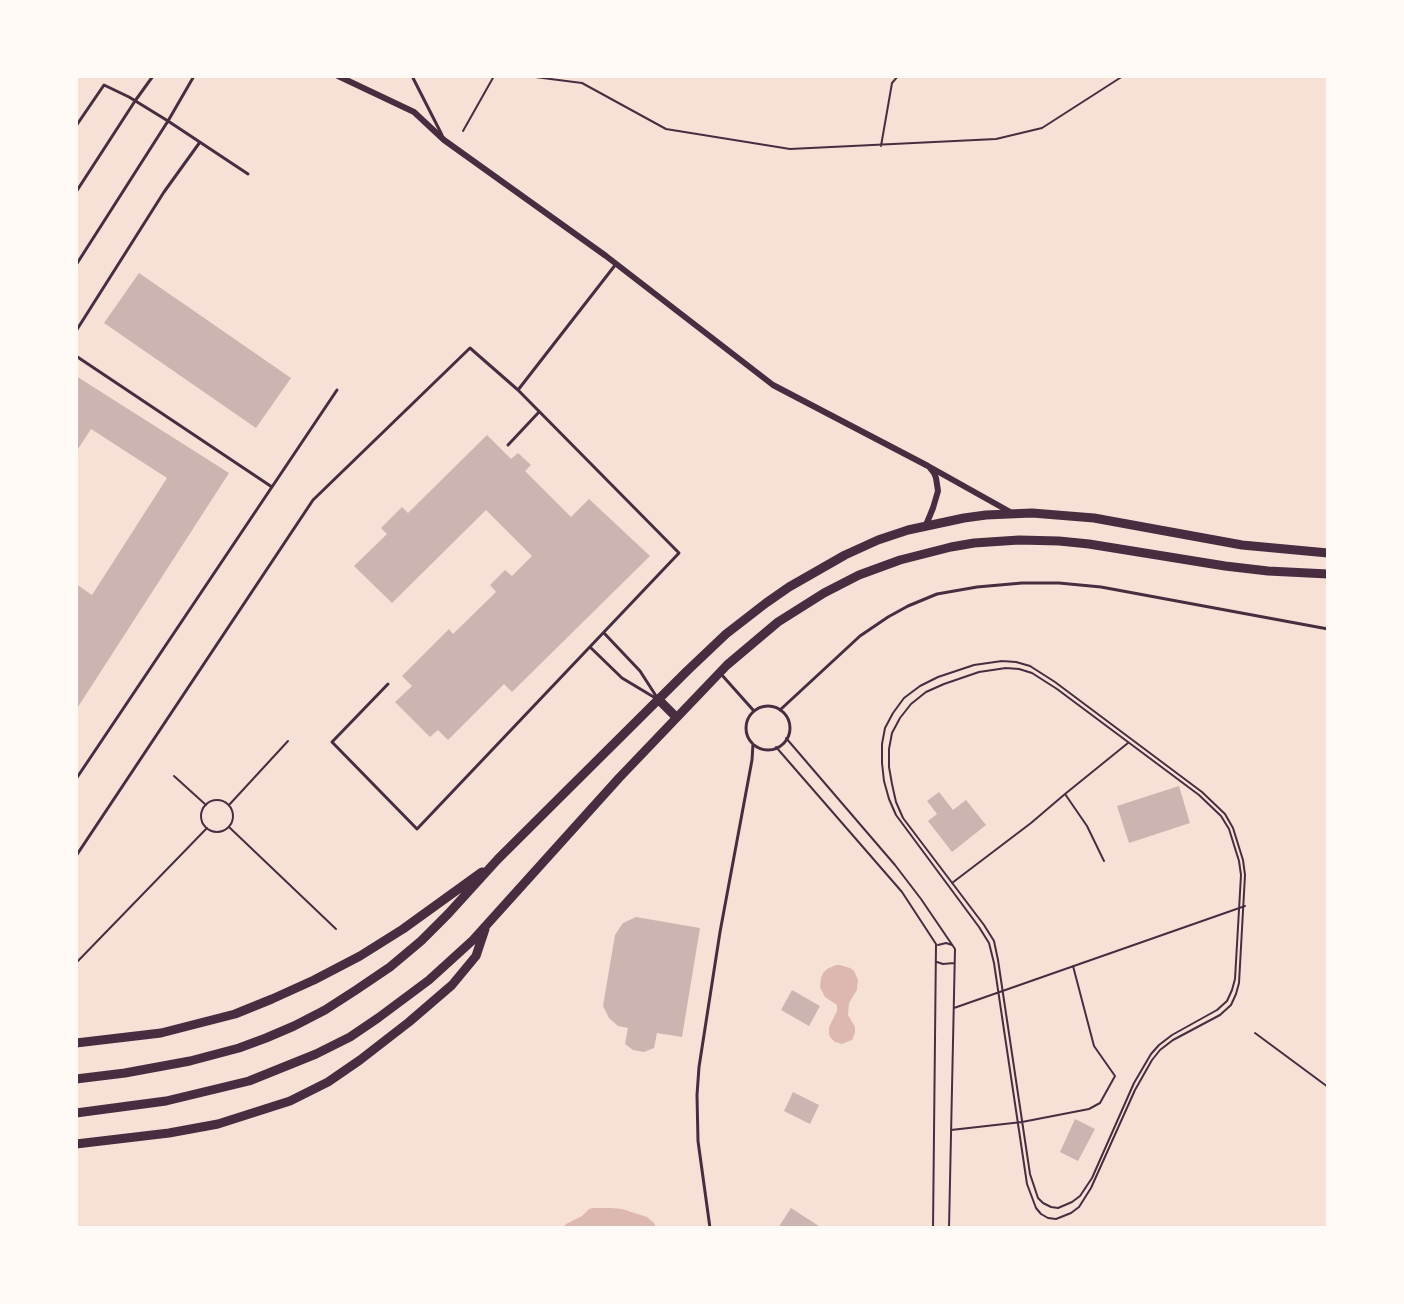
<!DOCTYPE html>
<style>
body{margin:0}
#map{position:relative;width:1404px;height:1304px;overflow:hidden;background:#f7e1d7;font-family:Figtree,sans-serif}
canvas{display:block}
.frame{position:absolute;inset:0;border:78px solid #fffaf5;pointer-events:none}
</style>
<div id="map">
<canvas width="1404" height="1304"></canvas>
<div class="frame"></div>
</div>
<script>
const ctx = document.querySelector('canvas').getContext('2d');
ctx.lineJoin = 'round';
function paint(path, color) {
  ctx.fillStyle = color;
  ctx.fill(path, 'evenodd');
}
function poly(rows) {
  const path = new Path2D();
  for (const r of rows) {
    if (r.length === 3) {
      path.moveTo(r[0] + r[2], r[1]);
      path.arc(r[0], r[1], r[2], 0, 2 * Math.PI);
      continue;
    }
    path.moveTo(r[0], r[1]);
    for (let i = 2; i < r.length; i += 2) path.lineTo(r[i], r[i + 1]);
  }
  return path;
}
function stroke(path, color, width, dash) {
  ctx.strokeStyle = color;
  ctx.lineWidth = width;
  ctx.lineCap = dash ? 'butt' : 'round';
  ctx.setLineDash(dash || []);
  ctx.stroke(path);
}
paint(poly([
 [836,965,840,965,850,968,854,971,858,980,857,990,849,1003,848,1015,855,1027,855,1033,852,1040,842,1044,835,1042,830,1037,829,1034,829,1027,837,1011,837,1005,825,997,820,987,821,978,823,973,827,969],
 [592,1208,611,1208,622,1209,647,1217,654,1223,656,1227,563,1227,566,1224,582,1216,589,1209]
]), '#dcb8b0');
paint(poly([
 [139,273,291,378,256,428,104,323],
 [76,376,229,473,76,710,76,584,92,595,167,478,91,429,76,452],
 [487,435,511,459,518,453,531,465,525,471,571,517,589,499,650,556,512,692,504,684,448,740,438,730,430,737,395,702,412,686,402,676,449,629,453,634,496,592,490,585,505,570,512,576,532,556,486,510,392,603,354,566,387,534,381,528,402,507,408,513],
 [1179,786,1190,823,1129,843,1117,806],
 [939,792,953,810,966,800,986,825,952,852,928,821,937,814,927,801],
 [636,917,700,928,682,1037,657,1033,654,1048,644,1052,633,1050,625,1044,628,1028,618,1026,609,1018,603,1006,615,935,623,923],
 [792,990,820,1006,809,1026,781,1010],
 [793,1092,819,1105,810,1124,784,1111],
 [1075,1119,1095,1129,1078,1161,1060,1152],
 [791,1208,822,1228,778,1228]
]), '#ccb4b1');
stroke(poly([
 [527,76,582,83,666,129,790,149,996,139,1042,128,1123,76],
 [463,131,494,76],
 [881,146,892,83,898,76],
 [1002,661,1016,662,1030,666,1055,682,1202,792,1225,814,1233,828,1243,860,1245,875,1239,983,1236,994,1231,1005,1220,1015,1173,1040,1160,1050,1152,1060,1135,1090,1091,1188,1079,1207,1071,1213,1056,1219,1048,1218,1041,1214,1036,1208,1027,1184,994,963,989,943,979,927,896,815,889,799,884,781,882,763,882,744,885,728,893,713,904,698,920,686,938,677,974,665,1002,661],
 [1006,668,1019,669,1032,673,1057,689,1199,795,1221,816,1229,829,1239,861,1241,875,1235,979,1232,990,1227,1001,1217,1010,1172,1035,1159,1045,1151,1054,1134,1083,1092,1178,1080,1196,1072,1202,1058,1208,1051,1207,1043,1203,1038,1198,1030,1174,998,960,994,941,984,925,903,818,896,802,892,784,889,767,889,749,892,733,900,718,911,704,926,692,944,684,979,672,1006,668],
 [786,738,895,865,921,899,955,949,949,1228],
 [776,747,902,892,936,944,933,1228],
 [174,776,206,805],
 [1065,794,1128,743],
 [217,816,16],
 [229,805,288,741],
 [229,827,336,929],
 [952,883,1031,823,1065,794,1087,826,1104,861],
 [938,945,946,943,952,945],
 [937,962,943,964,954,963],
 [76,963,207,828],
 [954,1008,1245,906],
 [1255,1033,1328,1087],
 [951,1130,1022,1122,1089,1109,1100,1103,1115,1076,1094,1046,1073,966]
]), '#4a2c40', 2);
stroke(poly([
 [412,76,442,135],
 [76,126,104,85,129,97,168,121,248,174],
 [76,192,135,101,153,76],
 [76,265,168,121,194,76],
 [76,331,164,192,200,142],
 [76,356,272,487],
 [508,445,539,412],
 [604,633,640,671,658,699],
 [590,647,622,678,657,699],
 [721,674,754,711],
 [388,684,332,742,417,829,679,553,518,390],
 [768,728,22],
 [780,710,860,636,888,617,908,606,937,594,977,587,1022,583,1059,583,1101,587,1328,629],
 [76,779,337,390],
 [76,856,313,500,470,348,518,390,616,264],
 [710,1228,698,1141,697,1095,699,1067,720,932,752,760,753,744]
]), '#4a2c40', 3);
stroke(poly([
 [338,76,414,112,444,140,606,256,773,385,928,466,1012,513],
 [926,525,933,508,938,491,936,478,934,473,930,468]
]), '#4a2c40', 6);
stroke(poly([
 [659,700,676,717],
 [76,1043,161,1033,235,1014,272,999,314,980,360,956,403,929,482,872],
 [76,1079,125,1073,190,1061,239,1048,266,1038,294,1026,325,1010,356,990,390,967,421,941,448,914,498,859,687,671,726,634,766,603,789,587,845,555,878,540,908,530,964,518,986,515,1032,513,1094,518,1242,545,1328,553],
 [76,1113,166,1101,249,1081,316,1054,350,1037,378,1018,429,980,473,940,619,778,727,665,778,622,824,593,859,575,900,560,951,547,974,543,1019,540,1059,541,1089,544,1225,566,1268,571,1328,574],
 [76,1144,169,1133,218,1124,290,1101,328,1082,360,1060,409,1022,452,985,476,956,485,929]
]), '#4a2c40', 9);
</script>
